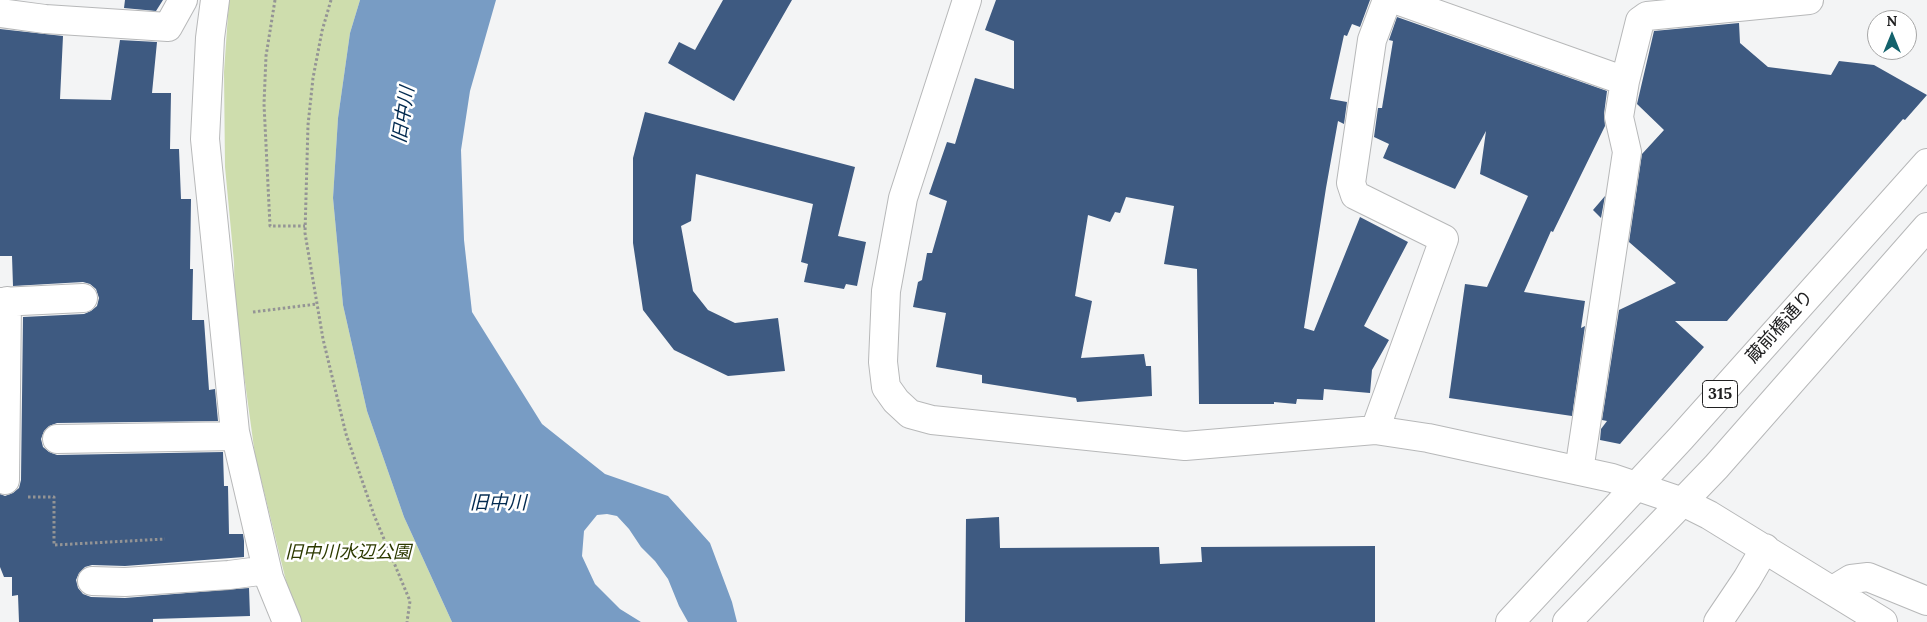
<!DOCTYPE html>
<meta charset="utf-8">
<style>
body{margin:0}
#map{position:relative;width:1927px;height:622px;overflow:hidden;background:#f3f4f5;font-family:Lora,serif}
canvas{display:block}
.north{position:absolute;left:1867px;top:10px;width:50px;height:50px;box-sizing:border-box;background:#fff;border:1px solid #a6a6a6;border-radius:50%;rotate:0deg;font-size:14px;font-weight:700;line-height:20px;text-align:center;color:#202021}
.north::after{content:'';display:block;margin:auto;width:18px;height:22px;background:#14626c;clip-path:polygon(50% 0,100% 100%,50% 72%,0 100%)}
</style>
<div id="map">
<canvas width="1927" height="622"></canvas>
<div class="north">N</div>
</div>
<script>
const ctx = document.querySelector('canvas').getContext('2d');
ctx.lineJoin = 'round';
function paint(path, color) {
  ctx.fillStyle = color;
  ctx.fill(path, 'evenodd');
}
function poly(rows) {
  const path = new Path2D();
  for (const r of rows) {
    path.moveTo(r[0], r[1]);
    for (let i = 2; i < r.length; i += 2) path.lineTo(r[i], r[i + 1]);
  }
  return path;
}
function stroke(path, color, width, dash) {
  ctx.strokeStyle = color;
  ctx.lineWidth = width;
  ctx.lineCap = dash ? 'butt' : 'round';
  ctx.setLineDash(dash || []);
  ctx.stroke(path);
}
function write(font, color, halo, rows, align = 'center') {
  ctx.font = font + ' Lora,"Noto Sans JP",serif';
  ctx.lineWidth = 5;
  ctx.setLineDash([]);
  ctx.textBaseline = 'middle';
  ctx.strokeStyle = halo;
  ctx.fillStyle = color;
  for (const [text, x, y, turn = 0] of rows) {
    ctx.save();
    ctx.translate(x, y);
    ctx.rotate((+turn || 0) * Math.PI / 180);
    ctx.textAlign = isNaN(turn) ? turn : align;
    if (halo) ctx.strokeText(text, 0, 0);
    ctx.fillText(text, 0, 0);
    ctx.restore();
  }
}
paint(poly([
 [229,0,360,0,350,33,338,118,333,198,343,305,367,411,404,517,452,622,300,622,288,589,255,455,235,309,234,262,225,167,224,72]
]), '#ceddad');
paint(poly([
 [360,0,496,0,470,91,461,150,464,240,472,312,542,424,605,474,668,496,710,543,732,602,737,622,688,622,679,606,668,579,655,561,641,547,629,529,617,516,607,514,597,515,584,531,582,556,595,584,620,609,641,622,452,622,404,517,367,411,343,305,333,198,338,118,350,33]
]), '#789cc4');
paint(poly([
 [125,0,163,0,156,11,124,8],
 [723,0,792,0,734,101,668,63,679,42,695,50],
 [996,0,1370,0,1360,27,1352,24,1347,36,1344,35,1330,99,1347,102,1344,124,1338,121,1326,188,1304,328,1314,331,1360,217,1408,242,1364,326,1389,340,1372,370,1370,393,1324,389,1323,400,1297,399,1296,404,1274,402,1274,404,1199,404,1197,269,1164,264,1174,206,1126,197,1120,213,1115,212,1110,222,1088,215,1075,296,1092,301,1081,358,1144,354,1146,366,1151,366,1152,396,1077,402,1076,398,982,383,982,375,936,367,946,313,913,307,918,282,922,280,927,253,932,253,947,201,929,194,947,142,955,144,975,78,1014,89,1014,41,985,30],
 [1397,17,1607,91,1604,114,1605,126,1553,232,1551,231,1524,292,1585,301,1581,328,1585,326,1572,416,1449,398,1465,284,1487,287,1528,196,1480,174,1486,131,1455,189,1383,158,1389,144,1374,137,1378,108,1382,108,1393,41,1389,40],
 [1739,23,1740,43,1768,67,1831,75,1839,61,1874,65,1927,95,1905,120,1903,119,1727,321,1675,321,1704,347,1620,444,1600,440,1601,429,1607,421,1602,420,1619,310,1676,283,1629,242,1642,154,1664,130,1637,104,1654,31],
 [0,29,63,36,60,99,111,100,120,40,157,42,152,93,171,93,170,149,179,149,181,199,191,199,190,269,193,269,192,320,204,320,209,390,215,389,218,421,57,423,49,426,44,431,41,439,43,447,49,452,57,455,223,452,224,486,228,486,229,534,243,534,244,541,244,557,125,566,92,565,85,567,79,573,76,580,78,588,83,594,91,597,125,598,249,588,250,616,153,619,153,622,19,622,18,595,12,596,12,577,4,577,0,567,0,494,5,496,13,493,19,488,21,480,23,317,84,314,91,311,97,306,99,298,96,289,90,284,83,282,13,286,12,256,0,256],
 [645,112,855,167,838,236,866,242,857,286,846,284,844,289,804,282,808,264,801,262,813,204,696,174,691,221,681,226,693,291,708,310,735,323,778,318,785,371,728,376,674,350,643,310,633,243,633,158],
 [1605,196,1601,218,1593,210],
 [999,517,1000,548,1159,547,1160,564,1202,562,1201,547,1375,546,1375,622,965,622,966,519]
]), '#3e5a81');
const minor = poly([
 [215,0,210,38,205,139,235,432,269,578,287,622],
 [967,0,903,198,886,291,883,362,886,387,896,401,910,414,932,420,1185,446,1375,430,1428,438,1612,478,1683,502,1709,515,1883,622],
 [1397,0,1625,81],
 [0,13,45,19,168,27,183,0],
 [0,302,83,298],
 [1375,430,1444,239,1355,195,1351,183,1372,40,1387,0],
 [57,439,236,436],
 [1579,471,1627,152,1619,117,1625,81,1640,21,1647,16,1809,0],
 [5,480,7,301],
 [92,581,125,582,229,575,267,570],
 [1833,590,1851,579,1868,577,1927,601],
 [1718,622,1747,579,1765,548]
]);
const major = poly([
 [1510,622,1681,438,1927,163],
 [1567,622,1716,467,1927,227]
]);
stroke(minor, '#b7b8b9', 30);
stroke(major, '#b7b8b9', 30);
stroke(poly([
 [275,0,266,56,264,104,270,226,305,226],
 [331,0,322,31,313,78,308,125,305,233,323,339,346,434,374,515,410,601,407,622],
 [253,312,317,304],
 [28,497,54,497,54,545,165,539]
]), '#949495', 3, [2.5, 2.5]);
stroke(minor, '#fff', 28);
stroke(major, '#fff', 28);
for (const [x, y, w] of [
 [1720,394,35]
]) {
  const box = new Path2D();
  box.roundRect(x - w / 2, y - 13.5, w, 27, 4);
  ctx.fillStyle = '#fff';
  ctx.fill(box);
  stroke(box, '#202021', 1);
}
write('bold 16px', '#202021', null, [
 ["315",1720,394]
]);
write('18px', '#202021', '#fff', [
 ["蔵前橋通り",1780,327,-48]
]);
write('italic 18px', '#2d3a00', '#fff', [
 ["旧中川水辺公園",348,553]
]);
write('italic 19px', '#022a50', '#fff', [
 ["旧中川",404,115,-81],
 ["旧中川",498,504]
]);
</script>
